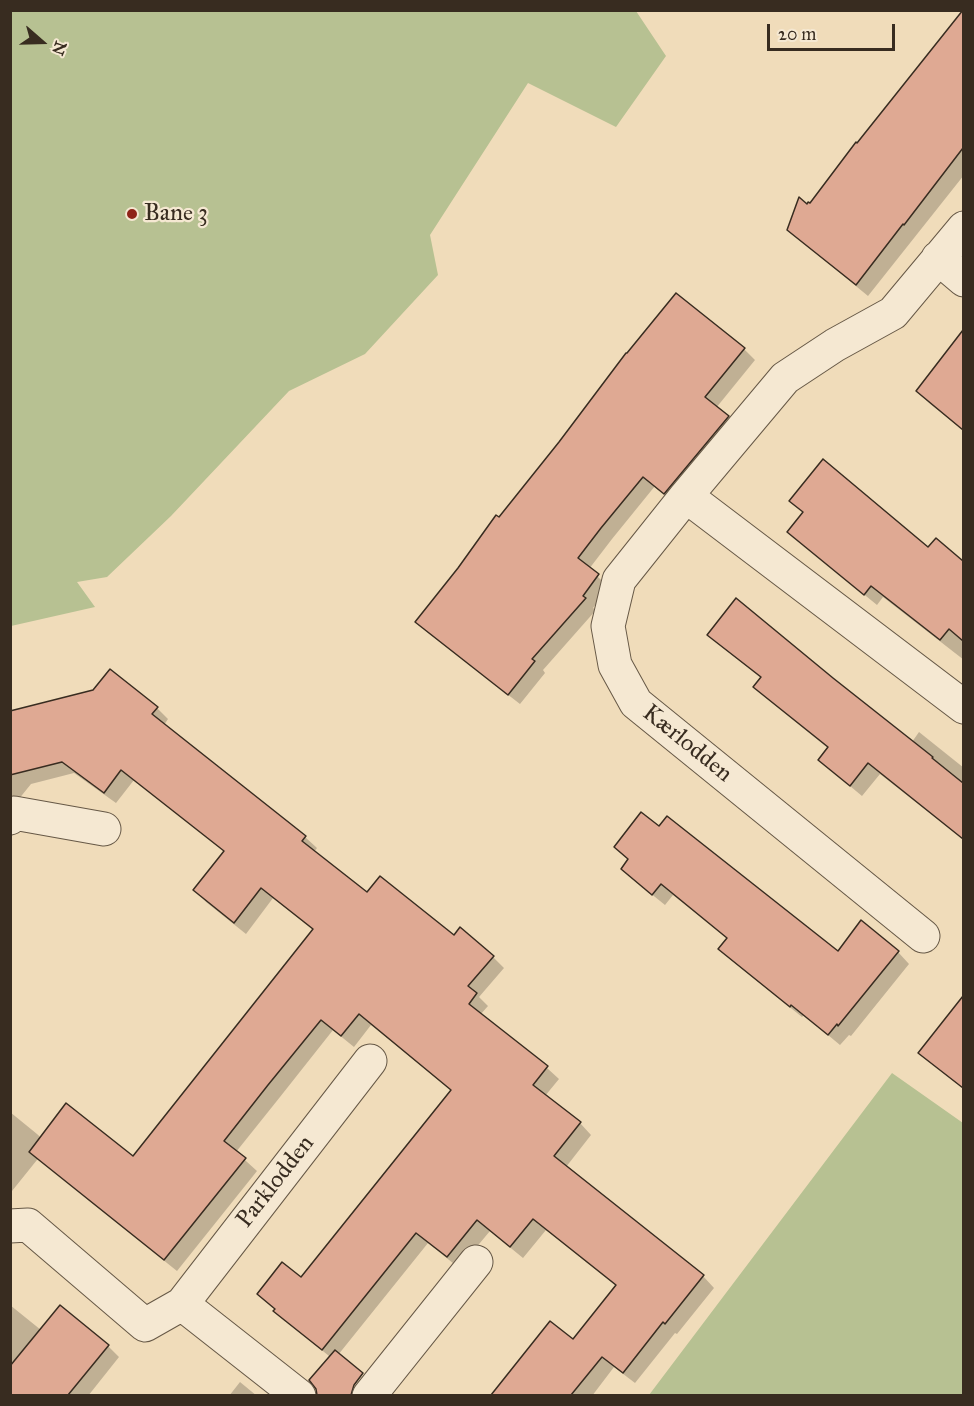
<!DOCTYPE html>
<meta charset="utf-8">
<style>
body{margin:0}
#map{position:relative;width:974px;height:1406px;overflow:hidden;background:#f0dcba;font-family:"IM FELL Great Primer",serif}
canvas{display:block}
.frame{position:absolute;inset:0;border:12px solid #382c20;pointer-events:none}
.north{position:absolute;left:12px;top:12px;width:60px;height:60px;-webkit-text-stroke:4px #f5e8d2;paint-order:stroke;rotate:110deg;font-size:16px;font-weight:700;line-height:24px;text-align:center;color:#382c20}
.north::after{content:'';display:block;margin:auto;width:21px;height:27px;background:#382c20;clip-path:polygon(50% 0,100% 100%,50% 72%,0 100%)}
.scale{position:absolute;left:767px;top:24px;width:128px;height:27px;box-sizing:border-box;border:3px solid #382c20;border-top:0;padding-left:8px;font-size:18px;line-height:21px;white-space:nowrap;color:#382c20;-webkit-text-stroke:4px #f5e8d2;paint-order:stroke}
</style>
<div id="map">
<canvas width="974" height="1406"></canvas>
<div class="frame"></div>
<div class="north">N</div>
<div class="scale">20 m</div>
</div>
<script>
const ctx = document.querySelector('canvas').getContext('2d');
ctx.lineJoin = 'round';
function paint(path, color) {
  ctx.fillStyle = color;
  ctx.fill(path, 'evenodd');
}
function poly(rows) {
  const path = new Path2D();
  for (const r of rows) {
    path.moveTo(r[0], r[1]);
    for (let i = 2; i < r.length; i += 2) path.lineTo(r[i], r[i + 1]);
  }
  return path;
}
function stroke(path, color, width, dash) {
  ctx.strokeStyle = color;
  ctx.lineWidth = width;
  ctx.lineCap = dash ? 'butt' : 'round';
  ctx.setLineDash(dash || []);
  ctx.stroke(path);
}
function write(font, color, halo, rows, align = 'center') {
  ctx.font = font + ' "IM FELL Great Primer",serif';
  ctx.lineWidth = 4.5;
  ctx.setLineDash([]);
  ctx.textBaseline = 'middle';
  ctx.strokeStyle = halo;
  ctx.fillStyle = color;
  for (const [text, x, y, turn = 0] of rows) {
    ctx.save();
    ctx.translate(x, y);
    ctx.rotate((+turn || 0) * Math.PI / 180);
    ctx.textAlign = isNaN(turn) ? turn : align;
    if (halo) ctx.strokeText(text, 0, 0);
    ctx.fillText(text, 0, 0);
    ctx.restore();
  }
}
paint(poly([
 [10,11,636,11,666,56,616,127,528,83,430,235,438,275,365,354,289,391,171,516,107,577,77,582,95,607,11,626],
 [892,1073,963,1123,963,1395,649,1395]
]), '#b7c192');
paint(poly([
 [964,12,964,175,868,296,801,241,789,229,807,206,810,206],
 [951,348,964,357,964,431,929,403,918,391],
 [744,349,755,360,716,408,738,428,675,504,655,486,612,539,589,569,609,587,593,608,596,610,543,670,545,673,520,704,428,633,417,622,499,520],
 [791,500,928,549,936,540,964,563,964,660,883,597,877,605,801,543,789,532,804,513],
 [709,635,912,742,919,732,964,768,964,840,880,774,862,796,832,771,829,749,766,698,755,687,762,679,721,646],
 [157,708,168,719,164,725,305,837,317,848,314,852,368,894,493,957,504,968,479,997,488,1006,480,1015,547,1068,559,1079,545,1096,580,1123,591,1135,566,1167,703,1276,714,1288,677,1334,675,1333,635,1383,614,1367,592,1396,493,1396,551,1323,573,1341,616,1286,546,1230,523,1258,490,1231,459,1268,428,1243,334,1360,287,1322,275,1311,276,1310,259,1294,301,1279,452,1091,371,1025,354,1047,333,1030,280,1097,236,1152,257,1171,177,1271,88,1200,77,1188,133,1159,313,930,273,898,246,934,206,902,195,890,225,852,134,780,116,803,74,773,31,784,10,810,10,712],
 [616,847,838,954,898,952,909,964,851,1036,849,1035,840,1045,804,1015,802,1017,731,960,720,949,728,939,673,895,665,905,634,880,623,869,629,860],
 [964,999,964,1089,931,1063,920,1053],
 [10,1112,37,1134,49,1145,12,1191,10,1190],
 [10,1305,41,1330,108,1346,119,1357,88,1396,10,1396],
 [240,1382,257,1396,229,1396]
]), '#0003');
const building = poly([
 [963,10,963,148,904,225,903,224,856,285,787,230,799,197,807,204,808,202,810,203,856,142,857,143,963,10],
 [676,293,745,348,705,397,729,416,664,494,643,477,601,528,578,558,599,574,583,596,586,598,532,659,535,661,508,695,415,622,458,568,496,515,499,517,559,442,626,353,627,353,676,293],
 [963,330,963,430,916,391,963,330],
 [823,459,928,547,936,538,963,561,963,641,949,629,940,640,871,586,864,595,787,532,803,512,789,501,823,459],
 [736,598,833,678,933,757,932,758,963,783,963,839,868,763,850,786,818,760,828,747,753,687,761,677,707,635,736,598],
 [110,669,158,707,152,714,306,836,302,841,367,892,380,876,454,935,460,927,494,956,468,986,477,993,469,1004,548,1066,533,1085,581,1122,554,1156,704,1275,665,1324,663,1322,623,1373,602,1357,571,1395,491,1395,550,1321,573,1339,616,1285,533,1219,510,1247,477,1220,447,1257,416,1233,322,1350,273,1311,275,1309,257,1294,282,1262,301,1277,451,1090,359,1014,341,1036,321,1020,268,1085,224,1141,246,1158,164,1260,29,1152,66,1103,133,1156,313,929,261,888,234,923,193,890,224,851,121,770,104,793,62,762,10,775,10,711,93,690,110,669],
 [641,812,659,826,667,816,838,951,861,920,899,951,838,1026,837,1024,828,1035,791,1005,790,1007,718,949,727,938,661,884,652,895,621,869,628,859,614,847,641,812],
 [963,996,963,1088,918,1053,963,996],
 [60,1305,109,1345,68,1395,10,1395,10,1366,60,1305],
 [335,1350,363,1373,354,1385,351,1395,317,1395,316,1389,309,1380,335,1350]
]);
paint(building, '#dfa993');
stroke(building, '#382c20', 1.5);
const street = poly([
 [938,258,964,280],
 [686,496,964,707],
 [10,818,14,813,104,829],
 [923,936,636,703,615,665,608,626,619,580,686,496,785,378,835,345,893,313,964,228],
 [10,1226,28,1225,145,1325,182,1304,299,1396],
 [182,1304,370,1061],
 [369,1396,476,1262]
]);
stroke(street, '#665846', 35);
stroke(street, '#f5e8d2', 33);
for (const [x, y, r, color] of [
 [132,214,6,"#8f2418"]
]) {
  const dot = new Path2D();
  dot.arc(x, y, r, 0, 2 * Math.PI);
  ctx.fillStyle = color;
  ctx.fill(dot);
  stroke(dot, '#f5e8d2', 2);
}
write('24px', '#382c20', '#f5e8d2', [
 ["Bane 3",144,214]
], 'left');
write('24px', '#382c20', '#f5e8d2', [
 ["Kærlodden",687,744,39],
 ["Parklodden",276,1182,-52]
]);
</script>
